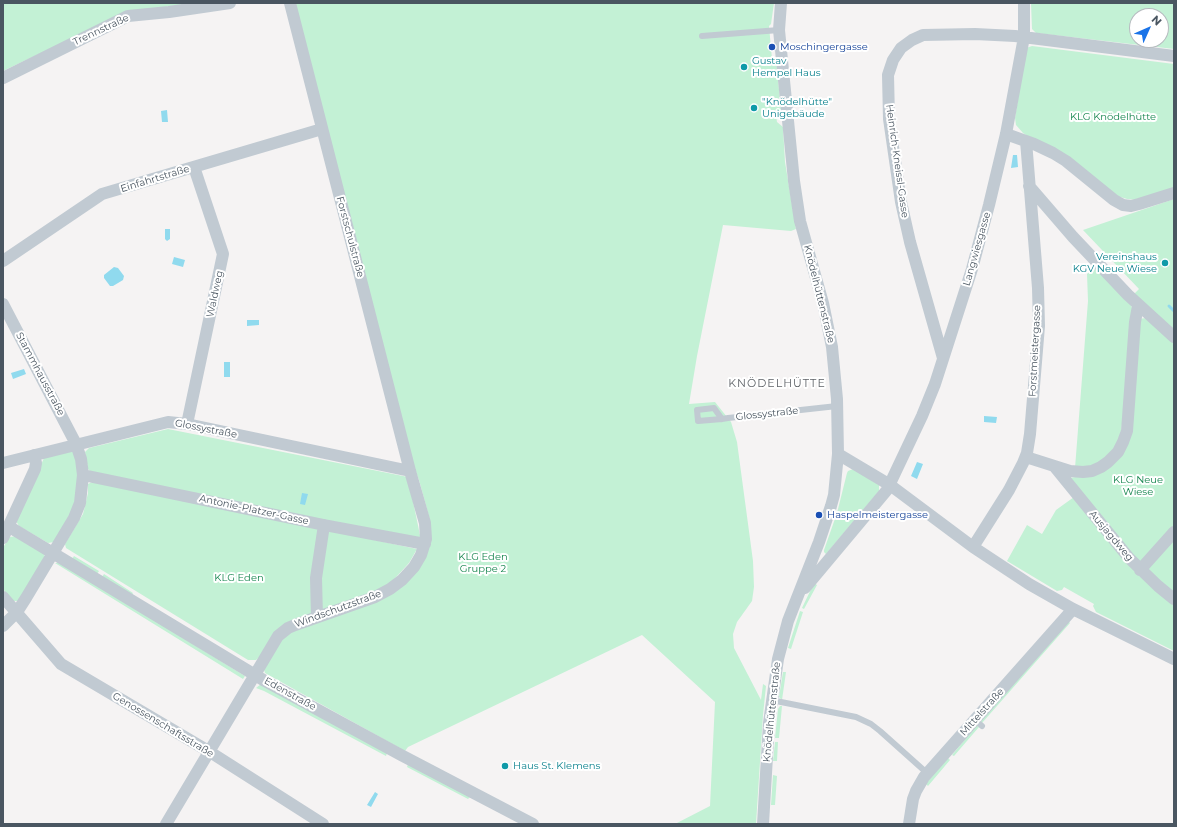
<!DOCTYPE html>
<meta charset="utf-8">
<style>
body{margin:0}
#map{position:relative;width:1177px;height:827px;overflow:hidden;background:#f5f3f3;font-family:Montserrat,sans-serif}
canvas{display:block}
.frame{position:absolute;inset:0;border:4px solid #4a5661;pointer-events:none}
.north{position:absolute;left:1129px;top:8px;width:40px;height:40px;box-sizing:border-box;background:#fff;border:1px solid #b7bbc0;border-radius:50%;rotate:45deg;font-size:11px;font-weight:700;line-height:16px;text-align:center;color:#4a5661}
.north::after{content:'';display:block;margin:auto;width:14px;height:18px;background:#1a73e8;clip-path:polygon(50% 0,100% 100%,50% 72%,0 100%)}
</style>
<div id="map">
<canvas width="1177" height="827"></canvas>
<div class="frame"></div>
<div class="north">N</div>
</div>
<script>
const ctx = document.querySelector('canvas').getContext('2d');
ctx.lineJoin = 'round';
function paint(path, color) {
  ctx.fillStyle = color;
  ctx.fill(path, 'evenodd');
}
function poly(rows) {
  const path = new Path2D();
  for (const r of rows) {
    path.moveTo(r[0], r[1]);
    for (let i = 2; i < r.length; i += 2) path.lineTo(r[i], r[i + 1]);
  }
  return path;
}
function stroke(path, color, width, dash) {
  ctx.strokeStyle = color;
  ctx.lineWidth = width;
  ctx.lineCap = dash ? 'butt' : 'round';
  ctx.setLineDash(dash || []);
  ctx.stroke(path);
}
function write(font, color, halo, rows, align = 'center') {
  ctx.font = font + ' Montserrat,sans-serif';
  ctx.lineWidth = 4;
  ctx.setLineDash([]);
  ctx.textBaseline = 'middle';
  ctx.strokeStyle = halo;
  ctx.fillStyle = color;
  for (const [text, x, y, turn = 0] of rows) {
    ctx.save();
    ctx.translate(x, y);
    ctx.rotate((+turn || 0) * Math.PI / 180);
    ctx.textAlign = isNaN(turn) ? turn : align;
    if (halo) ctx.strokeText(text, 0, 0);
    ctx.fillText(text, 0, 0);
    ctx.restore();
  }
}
paint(poly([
 [3,3,194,3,127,12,3,71],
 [295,3,774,3,771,24,769,26,772,59,776,60,781,109,776,115,777,122,783,127,785,162,796,229,791,231,723,225,697,356,689,404,715,402,731,422,737,442,753,561,754,587,752,601,737,622,733,634,734,648,761,700,763,684,766,686,763,715,756,824,675,824,710,806,715,702,642,635,408,747,405,751,265,673,264,670,281,639,293,629,401,586,430,520,419,480,409,453],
 [1031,3,1174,3,1174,49,1036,33,1032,29],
 [1137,16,1161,16,1161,40,1137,40],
 [1032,46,1174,64,1174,189,1137,200,1127,199,1117,196,1023,133,1016,125,1015,118,1026,48],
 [1174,199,1174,330,1134,294,1139,289,1083,230],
 [1095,267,1131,305,1132,308,1124,426,1117,447,1097,466,1075,468,1088,301,1087,274],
 [1146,318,1174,341,1174,528,1143,562,1138,562,1070,478,1091,474,1117,457,1138,319],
 [168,429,408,477,421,540,91,472,88,469,85,452,89,448],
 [68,450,74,452,79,469,74,507,54,542,48,543,19,526,16,521,44,458],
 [853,469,879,485,879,491,826,554,824,552,824,550,837,513,847,473,848,471],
 [92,482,320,528,313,614,256,660,248,660,66,548,65,544,83,514,88,493,88,484],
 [1074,497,1174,603,1174,651,1096,612,1093,606,1094,604,1064,587,1062,590,1057,591,1007,561,1027,525,1042,534,1056,510],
 [327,530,417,549,409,563,388,586,321,611,320,572],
 [16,536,44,554,45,557,19,601,13,601,3,589,3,548,8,539,10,537],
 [1174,537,1174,594,1147,572,1148,566],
 [74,556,99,571,97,574,72,559],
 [55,563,61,563,245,676,243,679],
 [104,574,133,593,132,595,102,577],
 [814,583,817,585,804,609,802,608],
 [800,611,803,612,791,649,788,648],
 [1068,621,1070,623,982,723,980,721],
 [783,672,786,672,782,700,779,697],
 [261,684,387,753,386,756,264,691,256,688],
 [780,706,782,706,779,738,775,738,778,709],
 [977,725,979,727,954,756,952,755],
 [775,742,778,742,777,761,773,761],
 [948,758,950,760,928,786,926,784,928,781],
 [408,764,470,797,468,799,407,767],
 [773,775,777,776,775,805,771,805]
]), '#c3f1d5');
paint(poly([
 [167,110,168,122,162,122,161,111],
 [1013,155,1017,155,1018,167,1011,168],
 [165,229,170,229,170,239,167,241,165,239],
 [174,257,185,260,183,267,172,264],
 [114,267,118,268,124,276,123,280,113,286,110,286,104,278,104,275],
 [247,320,259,320,259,325,247,326],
 [224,362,230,362,230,377,224,377],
 [24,369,26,374,13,379,11,373],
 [984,416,997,417,996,423,984,422],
 [917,462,923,464,917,479,911,476],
 [302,493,308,494,305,505,300,504],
 [375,792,378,794,371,807,367,805]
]), '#90daee');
stroke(poly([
 [1169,306,1174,311]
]), '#90daee', 3);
stroke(poly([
 [702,36,779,30],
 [722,419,714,408,697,410,698,421,722,419,728,418,837,406],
 [771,700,856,717,871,724,880,731,927,773],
 [975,720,982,726]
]), '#c1cad2', 6);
stroke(poly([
 [3,78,128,16,169,12,230,3],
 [1006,134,1034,144,1053,153,1066,161,1114,200,1123,205,1131,206,1139,204,1174,193],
 [1029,186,1073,237,1128,295,1174,337],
 [3,261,102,194,322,129],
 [3,304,76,444,81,459,83,475,80,503,74,518,26,598,17,612,3,626],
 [943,358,910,242,901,202,889,119,888,75,893,60,901,48,912,40,923,35,975,34,1015,36,1174,56],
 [187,424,223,254,194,167],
 [838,454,890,485,973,547,1029,584,1073,609,1174,659],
 [1026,457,1070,471,1083,472,1092,471,1101,467,1108,462,1118,452,1123,442,1127,431,1135,322,1138,306],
 [3,463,168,422,187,424,410,471],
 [1054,466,1129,558,1158,586,1174,599],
 [83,475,324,525,425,544],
 [8,526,265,681,401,755,533,824],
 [3,538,35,469,36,463,34,455],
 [973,547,1009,490,1023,463,1027,453,1030,434,1039,326,1038,288,1026,141],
 [1140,570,1174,532],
 [805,588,887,490,922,416,935,384,972,269,989,205,1006,134,1024,37,1024,3],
 [3,597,61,664,210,752,323,824],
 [317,617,316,578,324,525],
 [166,824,278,636,288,628,295,625,375,597,390,589,402,580,414,567,421,555,426,539,425,523,410,471,290,3],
 [763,824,769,723,778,659,788,621,819,542,831,506,834,495,838,454,837,399,832,347,823,303,800,221,794,181,779,30,781,3],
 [909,824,913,799,916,791,924,777,1073,609]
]), '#c1cad2', 12);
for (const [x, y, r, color] of [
 [772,47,4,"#1a4fb4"],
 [744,67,4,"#0f9aa8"],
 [754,108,4,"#0f9aa8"],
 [1165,263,4,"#0f9aa8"],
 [819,515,4,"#1a4fb4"],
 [505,766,4,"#0f9aa8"]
]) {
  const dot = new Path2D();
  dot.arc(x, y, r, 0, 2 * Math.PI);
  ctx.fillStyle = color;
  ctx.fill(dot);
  stroke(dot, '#fff', 1.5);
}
write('10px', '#4a5661', '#fff', [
 ["Trennstraße",101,30,-25],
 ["Heinrich-Kneissl-Gasse",897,161,82],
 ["Einfahrtstraße",155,179,-17],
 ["Forstschulstraße",350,237,75],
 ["Langwiesgasse",977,249,-74],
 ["Waldweg",215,294,-78],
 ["Knödelhüttenstraße",819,294,76],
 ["Forstmeistergasse",1035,351,-87],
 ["Stammhausstraße",40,374,62],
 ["Glossystraße",767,414,-6],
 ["Glossystraße",206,429,11],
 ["Antonie-Platzer-Gasse",254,510,12],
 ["Ausjagdweg",1111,536,50],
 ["Windschutzstraße",338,609,-20],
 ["Edenstraße",290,694,29],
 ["Knödelhüttenstraße",772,712,-84],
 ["Mittelstraße",982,712,-48],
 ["Genossenschaftsstraße",163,725,31]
]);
write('10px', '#164399', '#fff', [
 ["Moschingergasse",780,47],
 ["Haspelmeistergasse",827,515]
], 'left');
write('10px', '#0d838f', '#fff', [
 ["Gustav",752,61],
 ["Hempel Haus",752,73],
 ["\"Knödelhütte\"",762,102],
 ["Unigebäude",762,114],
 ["Vereinshaus",1157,257,"right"],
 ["KGV Neue Wiese",1157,269,"right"],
 ["Haus St. Klemens",513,766]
], 'left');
write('10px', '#17864f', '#fff', [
 ["KLG Knödelhütte",1113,117],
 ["KLG Neue",1138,480],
 ["Wiese",1138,492],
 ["KLG Eden",483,557],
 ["Gruppe 2",483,569],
 ["KLG Eden",239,578]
]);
ctx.letterSpacing = '1px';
write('11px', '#5f6368', '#fff', [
 ["KNÖDELHÜTTE",777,384]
]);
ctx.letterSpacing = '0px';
</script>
